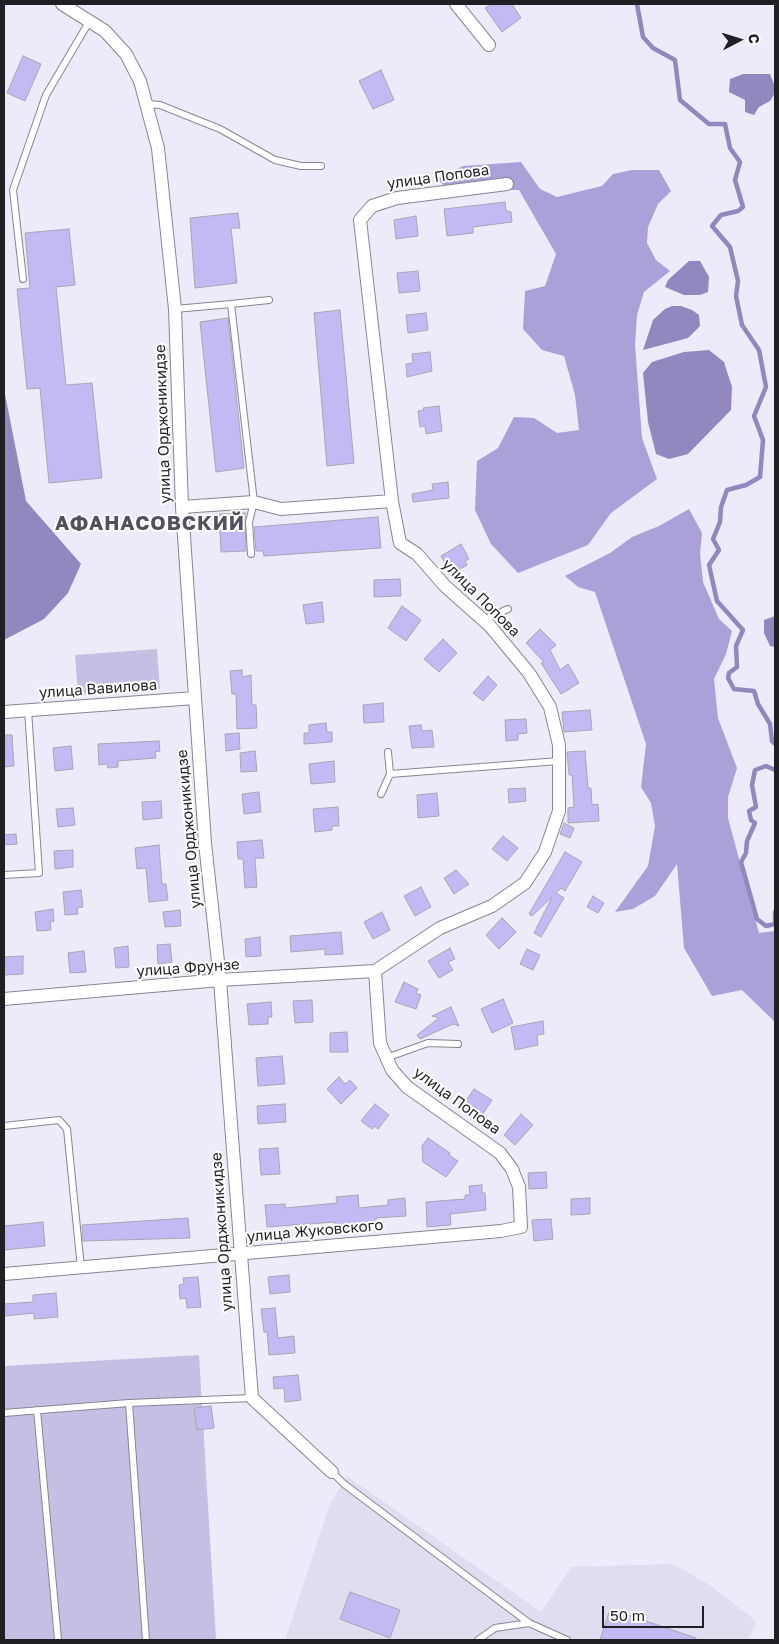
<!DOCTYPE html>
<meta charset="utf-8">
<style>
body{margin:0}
#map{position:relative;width:779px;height:1644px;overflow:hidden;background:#edebf9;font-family:"Golos Text",sans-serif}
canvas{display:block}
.frame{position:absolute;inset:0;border:5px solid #201f24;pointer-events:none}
.north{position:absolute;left:714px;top:15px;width:50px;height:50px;-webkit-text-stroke:4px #fff;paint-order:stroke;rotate:85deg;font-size:14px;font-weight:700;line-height:20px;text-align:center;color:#201f24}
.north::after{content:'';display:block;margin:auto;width:18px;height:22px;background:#201f24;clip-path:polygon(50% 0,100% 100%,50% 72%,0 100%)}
.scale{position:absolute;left:602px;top:1606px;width:102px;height:22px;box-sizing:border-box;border:2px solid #201f24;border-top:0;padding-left:6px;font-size:15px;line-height:18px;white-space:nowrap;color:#201f24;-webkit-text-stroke:4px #fff;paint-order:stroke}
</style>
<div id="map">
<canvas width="779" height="1644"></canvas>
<div class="frame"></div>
<div class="north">С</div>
<div class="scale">50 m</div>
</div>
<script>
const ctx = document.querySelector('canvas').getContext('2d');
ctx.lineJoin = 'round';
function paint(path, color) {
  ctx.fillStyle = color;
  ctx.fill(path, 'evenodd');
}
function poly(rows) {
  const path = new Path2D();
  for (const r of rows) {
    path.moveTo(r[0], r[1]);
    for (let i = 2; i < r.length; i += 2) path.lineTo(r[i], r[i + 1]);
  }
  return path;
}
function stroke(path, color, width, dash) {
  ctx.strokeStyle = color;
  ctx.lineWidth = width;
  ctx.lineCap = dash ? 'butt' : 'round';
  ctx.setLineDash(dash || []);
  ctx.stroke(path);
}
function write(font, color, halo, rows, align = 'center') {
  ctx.font = font + ' "Golos Text",sans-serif';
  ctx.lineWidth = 4;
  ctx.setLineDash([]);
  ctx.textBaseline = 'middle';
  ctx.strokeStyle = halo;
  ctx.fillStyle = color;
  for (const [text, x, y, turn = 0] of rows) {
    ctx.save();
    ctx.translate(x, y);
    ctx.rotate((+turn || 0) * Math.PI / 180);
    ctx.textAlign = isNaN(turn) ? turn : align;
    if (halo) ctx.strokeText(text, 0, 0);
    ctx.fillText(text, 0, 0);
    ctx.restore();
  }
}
paint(poly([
 [347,1476,541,1612,571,1567,673,1564,708,1584,756,1621,748,1640,285,1640,330,1504]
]), '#e0ddf1');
paint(poly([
 [157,649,160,689,78,695,75,655],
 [199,1355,216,1640,4,1640,4,1366]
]), '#c5bfe3');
paint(poly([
 [521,162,540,189,557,197,602,186,613,174,632,170,659,170,671,191,658,204,648,227,647,243,656,260,670,271,644,292,637,315,635,345,642,438,657,479,611,513,588,545,518,573,491,544,475,510,477,461,498,448,514,417,534,418,557,433,579,430,575,395,564,356,542,350,523,329,525,291,545,286,556,254,519,190,449,190,437,179,463,166],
 [689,509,702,533,700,553,703,582,719,619,732,631,726,654,714,679,718,718,737,768,728,797,728,818,759,933,775,931,775,1022,742,990,712,996,684,948,677,864,655,896,633,909,615,912,648,866,655,826,651,803,641,787,646,744,595,592,578,587,565,576,610,553,632,537,659,526]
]), '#aca0d9');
paint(poly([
 [743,74,770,74,775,87,775,93,770,101,759,107,754,115,745,112,745,100,729,92,730,79],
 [689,261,700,261,709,277,708,292,700,295,684,295,665,287,668,280],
 [672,306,681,306,692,310,699,315,700,326,688,338,643,350,653,320,665,309],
 [709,350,724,362,732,387,731,410,688,454,669,459,656,454,648,422,643,373,652,362,684,352],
 [4,389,26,501,81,564,68,593,44,619,4,640],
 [775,616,775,647,770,646,764,633,764,620]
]), '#9387bf');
stroke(poly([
 [637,4,643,37,653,48,675,60,680,100,709,124,725,124,730,148,740,162,735,180,743,207,738,211,721,215,712,226,730,247,738,281,736,296,742,325,759,350,766,387,754,416,763,440,760,477,746,485,727,490,721,507,720,522,713,539,719,550,709,565,717,601,743,630,736,646,737,667,729,673,728,678,734,689,754,691,758,704,770,724,772,741,775,744],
 [775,770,766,766,755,770,752,785,756,807,749,811,751,820,755,823,747,841,746,853,741,862,757,919,766,926,775,924,775,912]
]), '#9387bf', 4.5);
const building = poly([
 [492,4,512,4,521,18,502,32,485,8,492,4],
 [23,56,41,64,25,101,7,93,23,56],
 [381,70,394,100,373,109,359,81,381,70],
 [505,202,506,211,511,212,512,222,473,227,473,233,447,236,444,209,505,202],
 [238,213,240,228,231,228,237,283,195,288,190,218,238,213],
 [416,216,418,236,396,239,394,220,416,216],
 [69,229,75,285,56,287,66,385,92,383,102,478,49,483,40,388,27,389,17,289,30,288,25,233,69,229],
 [418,271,420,291,399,293,397,273,418,271],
 [340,310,354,463,327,466,314,313,340,310],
 [426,313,428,330,408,333,406,315,426,313],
 [228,318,244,468,216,472,200,322,228,318],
 [430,352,432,371,407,377,406,364,413,363,412,354,430,352],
 [439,406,442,431,426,434,425,426,420,427,418,411,424,410,423,408,439,406],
 [448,482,449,498,413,502,412,494,433,490,432,484,448,482],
 [245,513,246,551,221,552,219,514,245,513],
 [378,517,381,548,264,556,263,551,256,551,254,527,378,517],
 [461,544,469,559,465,561,467,565,451,574,441,556,461,544],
 [400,579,401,596,374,597,374,580,400,579],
 [322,602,324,622,306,624,303,605,322,602],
 [402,606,421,620,406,641,388,628,402,606],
 [540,629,556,645,550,650,560,670,568,664,579,683,561,694,541,663,544,662,526,643,540,629],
 [443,639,457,653,439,672,424,659,443,639],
 [242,670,242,677,251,675,252,705,256,705,257,728,237,729,236,694,232,694,230,671,242,670],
 [488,676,497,685,483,701,473,693,488,676],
 [383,703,384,722,364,723,363,705,383,703],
 [590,710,592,730,564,732,562,712,590,710],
 [526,719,527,733,518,734,518,740,506,741,505,720,526,719],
 [326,723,327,732,332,732,332,742,304,744,304,733,309,733,309,725,326,723],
 [421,725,422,731,432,730,434,747,412,748,409,726,421,725],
 [239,733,240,749,226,751,225,734,239,733],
 [4,735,12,735,14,766,4,767,4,735],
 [159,741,160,751,155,752,156,758,118,761,118,767,108,768,107,764,99,765,98,744,159,741],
 [71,746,73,769,55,771,53,748,71,746],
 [255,751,257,771,241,772,240,753,255,751],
 [585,751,588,788,591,788,592,805,598,804,599,821,568,823,568,808,574,807,572,775,569,775,567,752,585,751],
 [334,761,335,782,311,784,309,764,334,761],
 [525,788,526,801,509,803,508,789,525,788],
 [259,792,261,812,244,814,242,794,259,792],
 [437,793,439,816,418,818,417,795,437,793],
 [161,801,162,818,143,820,142,802,161,801],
 [338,807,339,826,332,826,332,830,315,832,313,809,338,807],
 [73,808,75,825,58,827,56,809,73,808],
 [564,823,574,828,570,838,560,834,564,823],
 [16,834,17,844,4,845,4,835,16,834],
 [503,836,518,848,507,861,492,849,503,836],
 [262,840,264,858,255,858,257,887,245,888,243,859,238,859,237,842,262,840],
 [159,845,162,884,166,884,168,900,149,902,146,868,137,869,135,848,159,845],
 [73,850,73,867,55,869,54,851,73,850],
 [565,852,582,862,565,891,561,888,556,893,564,898,541,937,534,933,552,897,532,916,529,914,565,852],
 [456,870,469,884,454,894,444,878,456,870],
 [421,887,431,907,415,916,404,896,421,887],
 [81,890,83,907,77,908,78,914,65,915,63,892,81,890],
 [593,896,604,903,598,913,587,907,593,896],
 [53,909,54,921,50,922,51,930,37,931,35,912,53,909],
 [180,910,181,926,165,927,163,912,180,910],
 [382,912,390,930,373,939,364,922,382,912],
 [502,918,516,932,499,949,486,935,502,918],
 [341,932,343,954,325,955,325,949,291,952,290,936,341,932],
 [260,937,261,956,246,957,245,939,260,937],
 [170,944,172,962,158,964,157,945,170,944],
 [128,946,129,967,116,968,114,948,128,946],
 [450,948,455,959,448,962,453,970,439,978,428,961,450,948],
 [527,949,540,955,533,970,520,964,527,949],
 [84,951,86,972,70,973,68,953,84,951],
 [23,956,23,974,4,975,4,957,23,956],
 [404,982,418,989,416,993,421,995,416,1009,395,1002,404,982],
 [503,999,513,1023,492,1033,481,1009,503,999],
 [312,1000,313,1022,295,1023,293,1001,312,1000],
 [271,1002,272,1017,268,1017,268,1024,249,1025,247,1004,271,1002],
 [451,1007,459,1026,453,1024,420,1039,417,1035,439,1018,432,1016,451,1007],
 [543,1021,544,1034,537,1035,538,1045,515,1050,511,1027,543,1021],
 [347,1032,348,1052,330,1052,330,1033,347,1032],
 [282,1056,285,1084,258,1086,256,1058,282,1056],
 [339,1077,345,1084,350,1080,357,1088,341,1104,327,1089,339,1077],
 [474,1089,492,1100,478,1121,460,1109,474,1089],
 [285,1104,286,1122,258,1124,257,1106,285,1104],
 [375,1104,389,1115,378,1129,374,1126,372,1129,361,1121,375,1104],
 [521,1114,533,1125,515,1145,504,1135,521,1114],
 [428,1138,450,1153,449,1155,458,1161,446,1177,423,1162,422,1146,428,1138],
 [278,1148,280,1174,261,1175,259,1149,278,1148],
 [546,1172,547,1188,529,1189,528,1173,546,1172],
 [482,1185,482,1193,485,1193,486,1210,450,1214,451,1225,427,1227,426,1202,465,1199,465,1195,470,1195,469,1186,482,1185],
 [358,1195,359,1208,388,1205,388,1200,405,1198,406,1216,376,1218,376,1224,347,1227,347,1232,336,1234,335,1222,267,1227,265,1205,285,1204,285,1208,337,1203,336,1197,358,1195],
 [590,1198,590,1214,571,1215,571,1199,590,1198],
 [188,1218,190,1238,83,1241,82,1225,188,1218],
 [551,1219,553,1239,534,1241,532,1220,551,1219],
 [43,1222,45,1246,4,1250,4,1226,43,1222],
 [289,1275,290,1292,270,1294,268,1277,289,1275],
 [198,1277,201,1307,187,1308,186,1298,180,1299,179,1285,184,1284,183,1278,198,1277],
 [56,1293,58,1317,34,1319,34,1313,4,1316,4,1304,33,1302,33,1295,56,1293],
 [275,1308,278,1338,294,1336,295,1353,269,1355,267,1332,264,1332,261,1309,275,1308],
 [298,1375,301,1400,285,1402,284,1388,274,1389,273,1377,298,1375],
 [211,1406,214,1428,197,1430,194,1408,211,1406],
 [350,1592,400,1610,390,1638,340,1619,350,1592],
 [610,1609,696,1638,696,1640,600,1640,610,1609]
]);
paint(building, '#c5b9f4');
stroke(building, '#a8a6b2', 1);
const service = poly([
 [147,104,160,105,220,129,275,160,301,166,321,166],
 [23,279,13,190,46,95,89,22],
 [231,304,269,300],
 [175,309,231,304,254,502,249,522,251,554],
 [483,620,508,609],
 [388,752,390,774],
 [381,794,390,774,559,761],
 [4,875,39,873,28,710],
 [386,1058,428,1043,458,1044],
 [4,1126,59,1120,67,1129,81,1268],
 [129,1403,146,1640],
 [37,1410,58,1640],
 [4,1413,129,1403,252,1398],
 [332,1472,344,1484,529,1623,567,1640],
 [478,1640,495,1628,529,1623]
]);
const minor = poly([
 [62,4,105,31,126,54,140,81,158,148,175,309,182,507,205,843,220,980,252,1398,332,1472],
 [456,4,489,45],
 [182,507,254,502,281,509,392,501],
 [4,712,195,698],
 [4,999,220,980,375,971],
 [4,1274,501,1231,521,1227,519,1187,512,1169,500,1153,407,1087,392,1070,380,1043,375,971,440,928,492,906,525,883,545,852,559,811,559,745,550,707,529,673,490,626,445,586,417,554,400,543,392,501,360,220,372,206,397,198,507,184]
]);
stroke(service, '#878592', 8);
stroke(minor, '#878592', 14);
stroke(service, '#fff', 6);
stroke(minor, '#fff', 12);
write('15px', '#201f24', '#fff', [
 ["улица Попова",438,177,-8],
 ["улица Орджоникидзе",163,424,-92],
 ["улица Попова",481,598,45],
 ["улица Вавилова",98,689,-4],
 ["улица Орджоникидзе",189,829,-95],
 ["улица Фрунзе",188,968,-4],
 ["улица Попова",457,1101,36],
 ["улица Жуковского",315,1231,-5],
 ["улица Орджоникидзе",222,1232,-94]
]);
ctx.letterSpacing = '1px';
write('bold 20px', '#52505c', '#fff', [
 ["АФАНАСОВСКИЙ",150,524]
]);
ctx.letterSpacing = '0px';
</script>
